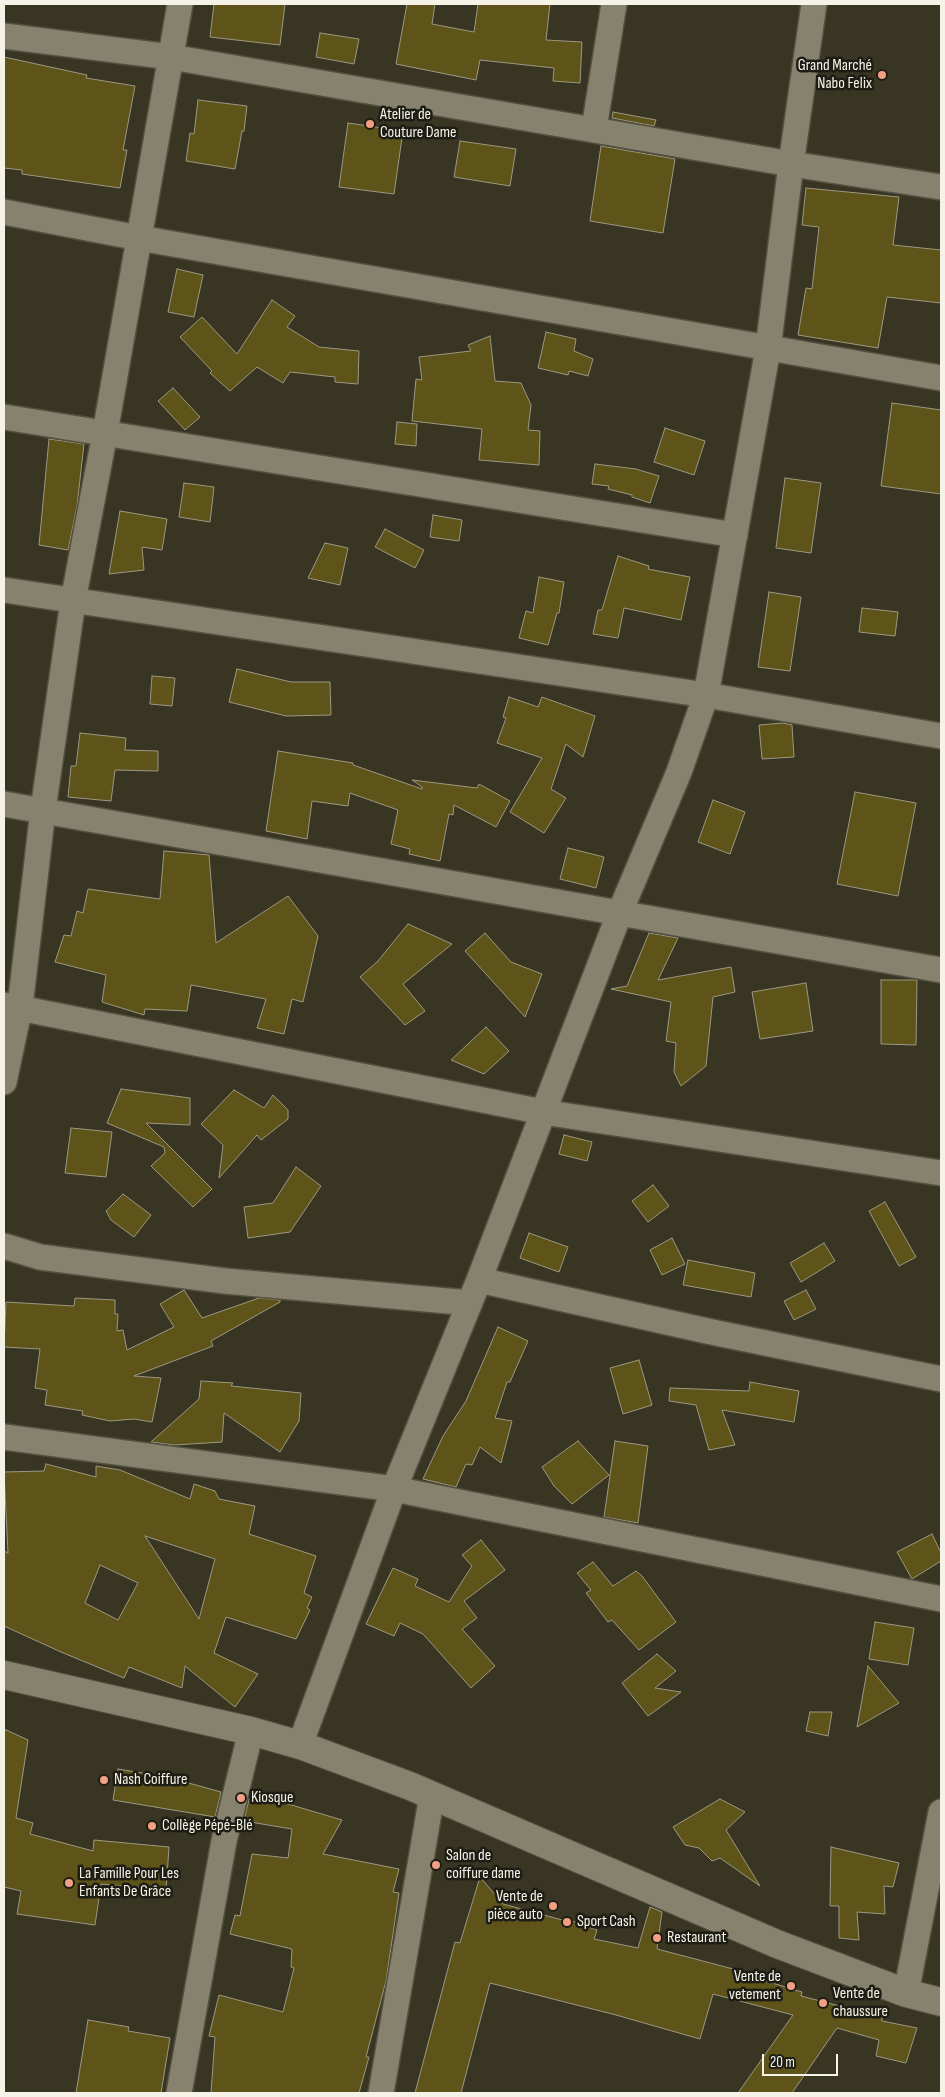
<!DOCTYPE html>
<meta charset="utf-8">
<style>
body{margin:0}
#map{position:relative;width:945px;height:2097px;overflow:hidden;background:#393523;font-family:"Sofia Sans Condensed",sans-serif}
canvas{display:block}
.frame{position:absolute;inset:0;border:5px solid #f5f3e8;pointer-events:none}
.scale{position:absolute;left:762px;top:2054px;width:76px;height:22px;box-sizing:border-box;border:2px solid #f5f3e8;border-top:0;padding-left:6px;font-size:15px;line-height:18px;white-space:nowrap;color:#f5f3e8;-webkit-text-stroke:4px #1e1d15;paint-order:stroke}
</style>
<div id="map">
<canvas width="945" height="2097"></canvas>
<div class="frame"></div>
<div class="scale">20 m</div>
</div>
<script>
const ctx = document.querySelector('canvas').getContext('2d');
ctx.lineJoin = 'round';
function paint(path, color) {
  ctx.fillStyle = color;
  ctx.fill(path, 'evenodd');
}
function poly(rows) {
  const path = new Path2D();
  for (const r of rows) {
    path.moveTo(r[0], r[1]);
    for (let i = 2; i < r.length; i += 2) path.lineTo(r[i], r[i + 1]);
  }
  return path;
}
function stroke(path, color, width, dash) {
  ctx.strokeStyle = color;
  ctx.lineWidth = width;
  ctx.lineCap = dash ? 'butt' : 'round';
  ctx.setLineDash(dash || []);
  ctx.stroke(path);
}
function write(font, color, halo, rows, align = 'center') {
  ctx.font = font + ' "Sofia Sans Condensed",sans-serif';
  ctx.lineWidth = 5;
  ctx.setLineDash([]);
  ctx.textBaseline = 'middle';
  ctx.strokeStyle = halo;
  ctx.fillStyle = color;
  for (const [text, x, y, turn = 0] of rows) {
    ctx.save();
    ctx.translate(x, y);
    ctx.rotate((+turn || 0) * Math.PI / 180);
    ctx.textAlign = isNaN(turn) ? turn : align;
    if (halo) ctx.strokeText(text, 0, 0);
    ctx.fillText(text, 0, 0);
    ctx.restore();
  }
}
const building = poly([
 [214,4,285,4,280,45,210,37,214,4],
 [407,4,435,4,432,24,474,32,478,4,550,4,546,40,582,42,580,83,553,81,554,68,480,60,476,80,396,64,407,4],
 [320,33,359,39,354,64,316,57,320,33],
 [4,57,87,75,86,78,135,86,123,150,127,150,120,188,22,174,22,170,4,168,4,57],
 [198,100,247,106,244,131,242,131,235,169,186,161,190,133,194,134,198,100],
 [613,112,656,120,654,126,612,118,613,112],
 [348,123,403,131,394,194,339,187,348,123],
 [460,141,516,149,510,186,454,177,460,141],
 [601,146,675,159,663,233,590,221,601,146],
 [806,188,899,197,893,245,941,250,941,303,887,297,878,348,798,335,806,288,812,289,819,227,802,225,806,188],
 [177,269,203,275,194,317,168,312,177,269],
 [272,300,295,316,287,327,319,347,359,351,358,384,335,382,335,377,290,372,283,383,257,367,230,391,210,373,212,371,180,337,202,317,237,354,272,300],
 [546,332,576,339,574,351,593,359,588,376,569,371,568,375,538,368,546,332],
 [490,336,495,381,521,383,531,405,528,430,540,431,539,465,479,460,482,429,412,421,416,379,422,380,419,357,471,351,468,345,490,336],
 [173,388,200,417,185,430,158,401,173,388],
 [892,403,941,410,941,494,881,486,892,403],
 [397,422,417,424,416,446,395,444,397,422],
 [665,428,705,441,694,475,654,462,665,428],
 [49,439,84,444,77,506,68,550,39,545,49,439],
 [595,464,636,469,659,476,650,503,632,497,632,495,608,489,609,486,592,484,595,464],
 [785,478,821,483,811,553,776,548,785,478],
 [184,483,214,487,210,522,179,517,184,483],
 [120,511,167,519,162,550,142,547,144,570,109,574,120,511],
 [433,515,462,520,459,541,430,537,433,515],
 [385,529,424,550,415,568,375,547,385,529],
 [325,543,348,548,340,585,308,578,325,543],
 [618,556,649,566,648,569,690,577,681,620,624,608,618,638,593,634,598,610,602,610,618,556],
 [539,577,564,582,559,613,557,613,548,645,519,638,526,611,533,613,539,577],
 [769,592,801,597,790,671,758,667,769,592],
 [862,608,898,612,895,636,859,632,862,608],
 [237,669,291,682,330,682,331,715,286,716,229,702,237,669],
 [152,676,175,678,172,706,150,704,152,676],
 [509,697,538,707,542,697,595,716,583,757,566,744,551,789,566,798,544,833,510,812,542,758,497,743,506,718,503,717,509,697],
 [783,723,792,725,794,757,762,759,759,725,783,723],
 [80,733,126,738,125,750,158,751,158,771,115,770,111,801,68,797,71,766,76,766,80,733],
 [278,751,353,763,353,765,422,789,422,787,412,780,477,788,479,784,510,801,496,827,454,805,453,815,449,814,440,861,409,854,410,849,391,844,398,810,350,793,348,806,312,801,307,839,266,831,278,751],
 [855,792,916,803,898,896,837,884,855,792],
 [713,800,745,812,730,854,698,842,713,800],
 [568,848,604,857,596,888,560,879,568,848],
 [164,851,209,855,216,943,288,896,318,936,303,1002,292,999,284,1034,257,1028,266,999,191,985,187,1011,145,1009,144,1015,102,1002,106,975,55,962,64,935,71,936,77,911,83,913,88,889,160,899,164,851],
 [408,924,452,944,403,984,425,1011,405,1025,360,977,378,961,408,924],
 [485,933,511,962,542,974,525,1017,465,951,485,933],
 [649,933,678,938,658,980,731,967,735,992,713,997,706,1066,681,1086,674,1072,676,1043,666,1041,671,1002,611,989,627,986,649,933],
 [881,980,917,980,916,1045,881,1044,881,980],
 [806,983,813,1031,760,1039,752,992,806,983],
 [486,1027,509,1051,484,1074,451,1060,486,1027],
 [121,1089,190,1098,190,1125,146,1123,212,1189,193,1207,151,1166,165,1153,164,1147,107,1123,121,1089],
 [234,1090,264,1108,273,1095,288,1110,288,1119,261,1140,257,1135,219,1178,223,1145,201,1124,234,1090],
 [71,1128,112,1132,106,1177,65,1173,71,1128],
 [564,1135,592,1142,587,1161,559,1154,564,1135],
 [296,1167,321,1186,290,1232,248,1238,244,1207,273,1203,296,1167],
 [653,1185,669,1206,648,1222,632,1201,653,1185],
 [123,1194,151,1215,134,1237,111,1220,106,1211,123,1194],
 [885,1202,916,1257,899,1266,869,1211,885,1202],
 [529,1233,568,1247,559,1272,520,1258,529,1233],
 [672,1238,685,1264,662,1275,650,1250,672,1238],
 [824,1243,835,1261,801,1282,790,1263,824,1243],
 [688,1260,755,1273,751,1297,683,1285,688,1260],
 [184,1290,202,1318,259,1298,280,1300,280,1302,211,1341,213,1346,134,1376,161,1378,152,1422,134,1419,110,1421,82,1415,83,1411,45,1405,47,1390,35,1388,40,1349,4,1347,6,1302,74,1306,75,1298,115,1300,115,1314,118,1314,117,1331,123,1330,127,1350,174,1327,160,1304,184,1290],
 [806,1290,816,1309,794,1320,784,1301,806,1290],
 [498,1327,528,1341,510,1382,507,1382,495,1418,512,1421,501,1463,480,1447,472,1465,466,1464,456,1487,423,1479,443,1436,466,1401,498,1327],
 [639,1360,652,1405,623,1414,610,1368,639,1360],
 [201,1381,233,1383,231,1386,301,1393,299,1421,280,1452,224,1413,222,1442,174,1445,151,1442,199,1399,201,1381],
 [750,1382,799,1391,794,1422,722,1410,735,1445,709,1450,696,1405,669,1401,670,1388,749,1391,750,1382],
 [578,1441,609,1475,572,1504,554,1486,542,1467,578,1441],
 [615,1441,648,1446,638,1523,604,1517,615,1441],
 [46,1464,96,1477,96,1466,120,1470,190,1499,194,1484,215,1491,219,1499,255,1506,249,1534,316,1556,304,1593,312,1597,307,1608,310,1610,296,1639,226,1617,214,1653,258,1674,235,1707,185,1666,182,1688,129,1667,124,1678,61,1652,4,1626,4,1551,8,1553,4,1472,44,1471,46,1464],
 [145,1536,215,1559,199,1619,145,1536],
 [100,1565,138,1583,118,1620,85,1603,100,1565],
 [932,1534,941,1553,941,1561,912,1579,897,1552,932,1534],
 [481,1540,505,1570,464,1601,477,1618,462,1629,495,1666,471,1688,423,1634,400,1623,394,1636,366,1624,393,1568,418,1579,415,1586,449,1602,472,1566,462,1555,481,1540],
 [593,1562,613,1586,636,1571,642,1576,676,1622,639,1650,612,1620,608,1622,586,1593,591,1590,577,1573,593,1562],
 [875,1622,914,1628,908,1665,869,1659,875,1622],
 [657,1654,676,1671,655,1688,681,1692,648,1716,622,1683,657,1654],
 [868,1666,899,1703,857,1727,868,1666],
 [810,1712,832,1712,828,1736,806,1731,810,1712],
 [4,1729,28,1740,16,1818,33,1823,30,1834,93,1851,94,1840,169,1847,166,1890,101,1884,95,1925,17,1914,21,1891,4,1887,4,1729],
 [118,1769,185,1780,185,1782,221,1792,215,1817,113,1800,118,1769],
 [254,1794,342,1820,323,1854,399,1869,393,1892,399,1893,386,1981,366,2057,369,2057,359,2093,211,2093,215,2037,209,2036,219,1995,283,2012,294,1968,291,1967,292,1949,230,1934,235,1915,240,1916,252,1854,288,1858,292,1829,244,1821,249,1799,252,1800,254,1794],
 [720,1799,745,1812,726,1830,760,1886,720,1858,712,1861,699,1848,685,1845,673,1827,720,1799],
 [831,1847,899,1863,893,1887,884,1886,885,1914,857,1912,859,1940,839,1938,839,1906,830,1906,831,1847],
 [480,1877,503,1904,566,1921,566,1919,597,1930,594,1939,638,1948,650,1907,662,1912,657,1949,760,1976,759,1979,802,1992,801,1996,882,2017,882,2021,917,2028,906,2063,876,2056,879,2040,837,2028,792,2093,738,2093,793,2015,713,1994,700,2039,616,2015,490,1983,461,2093,415,2093,455,1942,460,1943,480,1877],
 [88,2020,129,2027,128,2031,170,2038,161,2093,76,2093,88,2020]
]);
paint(building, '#5e5318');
stroke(building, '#9c9883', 1);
const street = poly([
 [4,36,171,57,791,164,941,187],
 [594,129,614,4],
 [4,212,139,238,941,378],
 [4,417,735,535],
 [4,590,706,695,941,736],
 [4,804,941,970],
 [4,1005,543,1112,941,1173],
 [4,1082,20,1007,43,810,73,601,105,433,180,4],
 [4,1246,40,1257,225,1281,470,1303],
 [479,1280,707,1331,941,1379],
 [4,1437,394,1489,941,1599],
 [300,1745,394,1489,479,1280,620,912,679,772,706,695,768,349,791,164,814,4],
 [906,1993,941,1812],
 [179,2093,224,1841,251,1731],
 [381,2093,432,1795]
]);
const secondary = poly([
 [4,1675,251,1731,300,1745,410,1786,777,1944,906,1993,941,2002]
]);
stroke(street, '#535041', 28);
stroke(secondary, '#535041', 30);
stroke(street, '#86826e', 25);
stroke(secondary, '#86826e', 28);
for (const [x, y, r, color] of [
 [882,75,5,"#f39f84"],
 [370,124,5,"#f39f84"],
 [104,1780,5,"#f39f84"],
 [241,1798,5,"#f39f84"],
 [152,1826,5,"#f39f84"],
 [436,1865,5,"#f39f84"],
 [69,1883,5,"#f39f84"],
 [553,1906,5,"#f39f84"],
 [567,1922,5,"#f39f84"],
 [657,1938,5,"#f39f84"],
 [791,1986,5,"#f39f84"],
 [823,2003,5,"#f39f84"]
]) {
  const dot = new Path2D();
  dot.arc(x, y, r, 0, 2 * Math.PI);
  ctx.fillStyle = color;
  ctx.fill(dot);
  stroke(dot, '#1e1d15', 2);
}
write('16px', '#f5f3e8', '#1e1d15', [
 ["Grand Marché",872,66,"right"],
 ["Nabo Felix",872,84,"right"],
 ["Atelier de",380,115],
 ["Couture Dame",380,133],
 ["Nash Coiffure",114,1780],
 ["Kiosque",251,1798],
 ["Collège Pépé-Blé",162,1826],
 ["Salon de",446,1856],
 ["coiffure dame",446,1874],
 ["La Famille Pour Les",79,1874],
 ["Enfants De Grâce",79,1892],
 ["Vente de",543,1897,"right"],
 ["pièce auto",543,1915,"right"],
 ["Sport Cash",577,1922],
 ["Restaurant",667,1938],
 ["Vente de",781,1977,"right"],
 ["vetement",781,1995,"right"],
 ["Vente de",833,1994],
 ["chaussure",833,2012]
], 'left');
</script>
